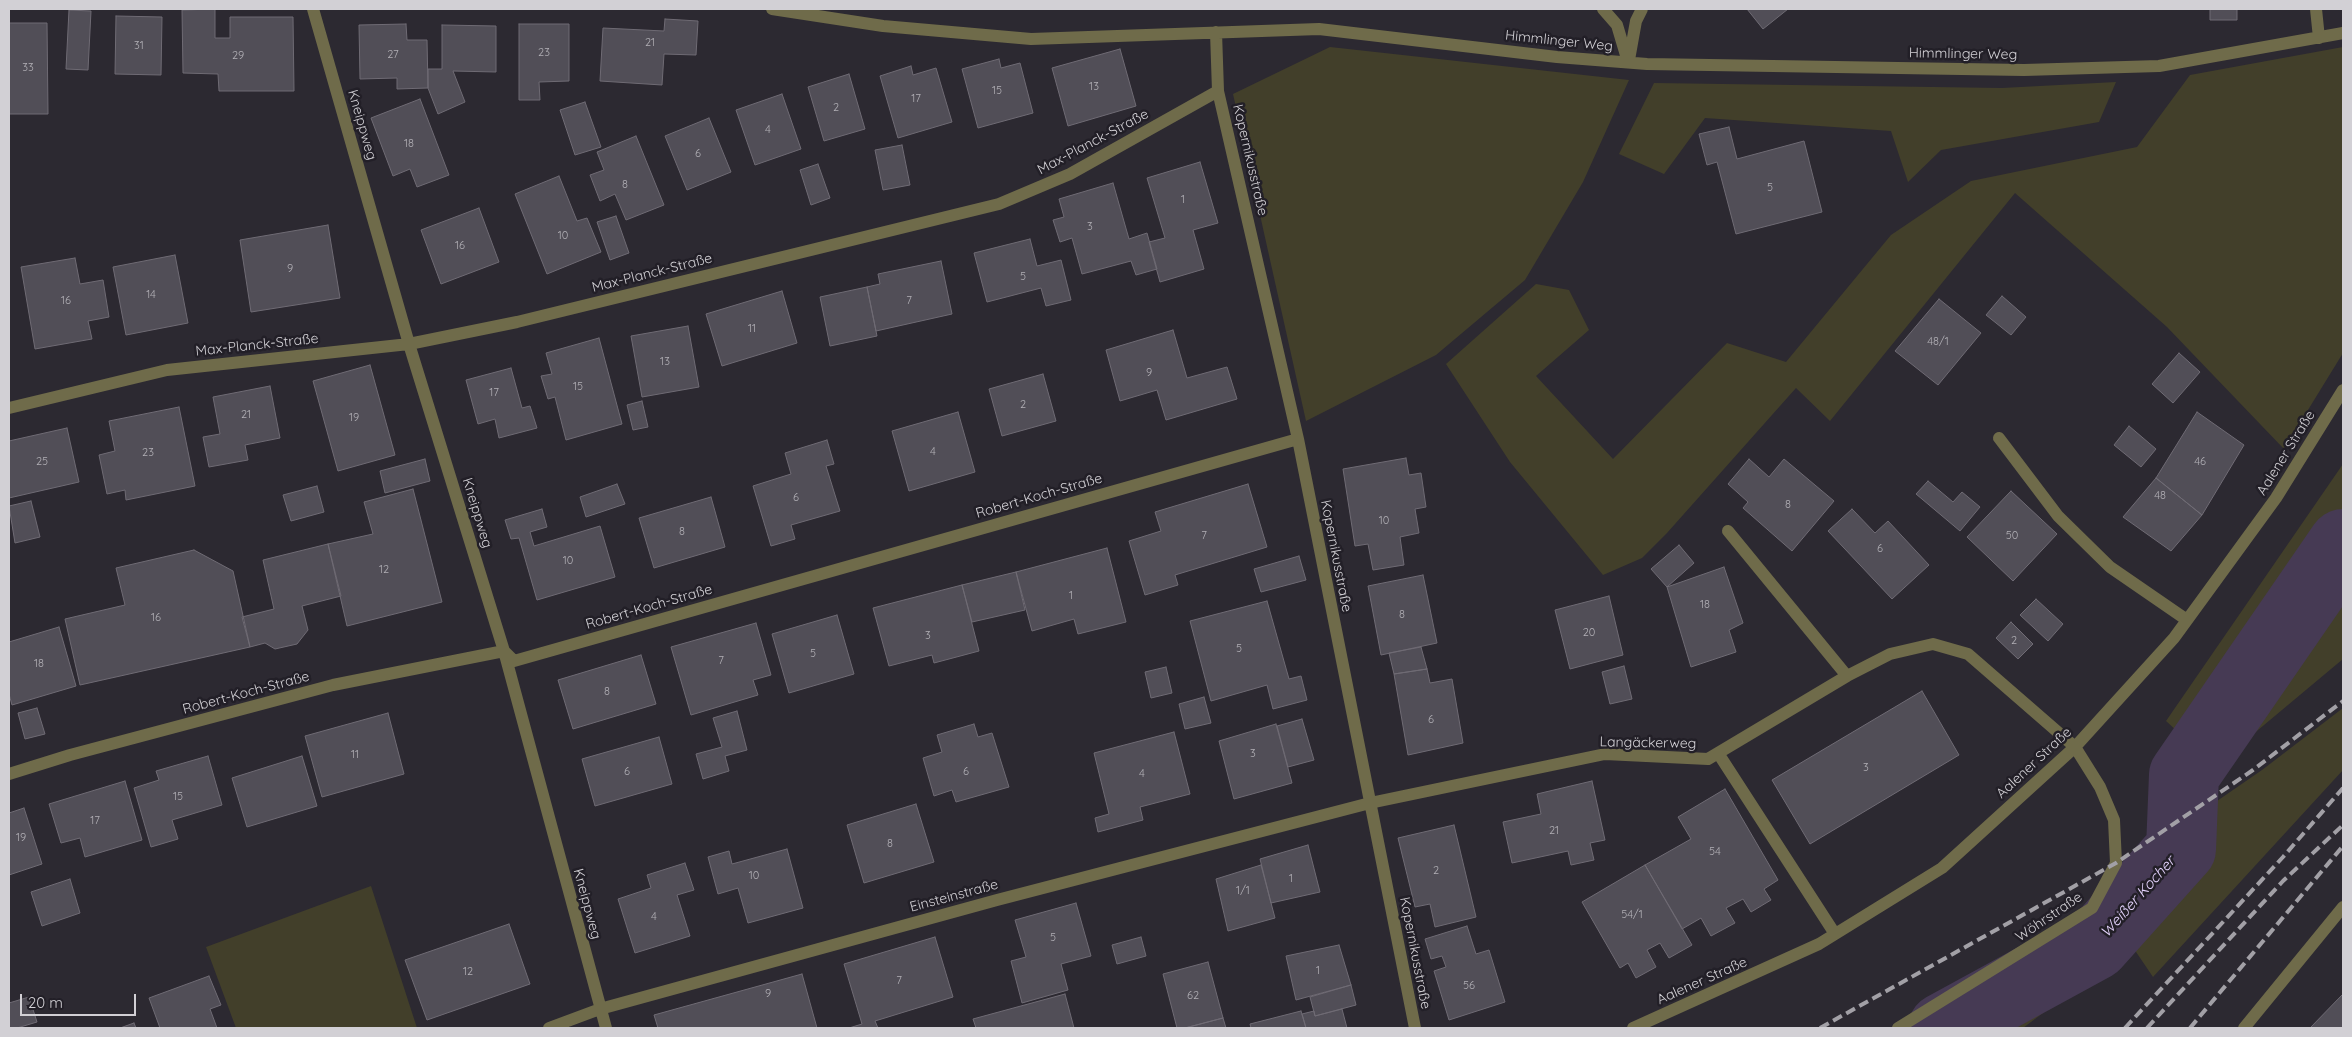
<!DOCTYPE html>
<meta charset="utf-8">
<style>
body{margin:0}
#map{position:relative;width:2352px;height:1037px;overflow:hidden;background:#2c2931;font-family:Quicksand,sans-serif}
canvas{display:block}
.frame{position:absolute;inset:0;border:10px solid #d2d0d5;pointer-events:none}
.scale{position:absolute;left:20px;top:994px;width:116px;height:22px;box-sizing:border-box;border:2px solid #d2d0d5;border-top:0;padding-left:6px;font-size:15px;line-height:18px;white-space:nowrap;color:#d2d0d5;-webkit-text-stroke:4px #221f27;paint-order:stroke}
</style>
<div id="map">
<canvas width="2352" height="1037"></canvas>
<div class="frame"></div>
<div class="scale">20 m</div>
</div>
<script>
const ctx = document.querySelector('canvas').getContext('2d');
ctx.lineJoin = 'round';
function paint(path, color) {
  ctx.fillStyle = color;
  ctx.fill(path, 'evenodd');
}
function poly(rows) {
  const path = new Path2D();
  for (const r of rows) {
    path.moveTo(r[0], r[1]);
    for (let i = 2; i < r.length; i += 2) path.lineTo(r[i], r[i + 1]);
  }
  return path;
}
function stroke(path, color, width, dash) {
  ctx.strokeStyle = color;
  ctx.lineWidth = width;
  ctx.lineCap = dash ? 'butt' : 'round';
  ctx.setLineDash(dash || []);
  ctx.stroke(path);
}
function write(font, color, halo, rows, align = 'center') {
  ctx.font = font + ' Quicksand,sans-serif';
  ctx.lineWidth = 5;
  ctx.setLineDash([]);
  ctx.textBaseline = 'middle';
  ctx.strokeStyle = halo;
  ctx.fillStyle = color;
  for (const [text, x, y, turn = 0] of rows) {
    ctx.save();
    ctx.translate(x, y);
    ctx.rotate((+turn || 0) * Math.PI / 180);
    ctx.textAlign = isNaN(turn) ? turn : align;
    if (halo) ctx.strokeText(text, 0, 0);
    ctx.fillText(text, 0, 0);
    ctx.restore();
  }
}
paint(poly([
 [1330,47,1629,80,1583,182,1525,280,1436,355,1306,421,1233,94],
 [2343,47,2343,353,2284,449,2167,327,2015,193,1830,421,1796,388,1667,533,1642,558,1603,575,1510,462,1446,364,1536,284,1569,290,1589,330,1536,376,1613,459,1727,343,1786,362,1891,235,1971,181,2137,147,2190,75],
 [2116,82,2099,122,1941,150,1908,182,1891,131,1705,118,1664,174,1619,154,1654,83,2002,88],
 [2343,464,2343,659,2215,766,2166,721],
 [2343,708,2343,770,2153,977,2132,946,2023,1028,1927,1028,1970,1006,2025,964,2088,924,2127,863,2262,770],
 [371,886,417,1028,236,1028,206,947]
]), '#423f2a');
stroke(poly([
 [1943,1028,2095,945,2181,849,2184,775,2343,544]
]), '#463a54', 70);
const building = poly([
 [215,9,215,38,230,38,230,17,293,17,294,91,219,91,218,74,183,73,182,10,215,9],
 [1747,9,1788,9,1763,29,1747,9],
 [2210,9,2237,9,2237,20,2210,20,2210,9],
 [69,10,91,11,88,70,66,69,69,10],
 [116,16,162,17,161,75,115,74,116,16],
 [665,19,698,21,696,55,664,54,662,85,600,81,603,28,664,31,665,19],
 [9,23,47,23,48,114,9,114,9,23],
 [406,24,407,40,427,40,428,88,397,89,397,78,360,79,359,25,406,24],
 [519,24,569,24,569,81,539,82,540,100,519,100,519,24],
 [442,25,496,26,496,72,453,71,465,102,438,114,428,88,428,69,442,69,442,25],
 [1120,49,1136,106,1068,126,1052,68,1120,49],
 [999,59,1001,68,1020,63,1033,113,978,128,962,69,999,59],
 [911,66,913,75,936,68,952,122,898,138,880,76,911,66],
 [849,74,865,129,824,141,808,87,849,74],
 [782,94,801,149,755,165,736,110,782,94],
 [420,99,449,175,417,187,410,169,393,176,371,118,420,99],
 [585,102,601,147,575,155,560,110,585,102],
 [709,118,731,172,687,190,665,136,709,118],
 [1729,127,1737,159,1804,141,1822,212,1736,234,1717,162,1707,165,1699,134,1729,127],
 [636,136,664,205,626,220,615,194,600,201,590,175,604,170,597,152,636,136],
 [902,145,910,185,883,190,875,150,902,145],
 [1200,162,1218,223,1193,230,1204,269,1160,282,1149,242,1165,238,1147,178,1200,162],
 [818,164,830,198,811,205,800,170,818,164],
 [559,176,577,221,587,218,601,252,547,274,515,194,559,176],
 [1113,183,1129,239,1147,233,1157,269,1136,275,1131,261,1082,274,1072,238,1060,242,1053,220,1064,217,1059,199,1113,183],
 [479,208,499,262,441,284,421,230,479,208],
 [616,216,629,253,610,260,597,222,616,216],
 [328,225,340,298,251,312,240,240,328,225],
 [1030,239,1037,266,1061,260,1071,300,1046,306,1041,288,987,302,974,253,1030,239],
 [175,255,188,323,126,335,113,267,175,255],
 [75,258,80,284,103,280,109,317,88,321,92,339,35,349,21,267,75,258],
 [941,261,952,314,876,331,867,287,880,284,878,274,941,261],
 [867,287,877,336,830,346,820,297,867,287],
 [782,291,797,343,722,366,706,314,782,291],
 [2002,296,2026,317,2011,335,1986,315,2002,296],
 [1939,299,1981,333,1938,385,1895,351,1939,299],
 [688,326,699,387,642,397,631,336,688,326],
 [1173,330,1187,378,1227,367,1237,399,1166,420,1157,390,1120,401,1106,350,1173,330],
 [599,338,622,424,566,440,555,397,548,399,541,376,552,374,546,353,599,338],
 [2179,353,2200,372,2173,403,2152,384,2179,353],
 [370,365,395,455,338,471,313,381,370,365],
 [511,368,522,408,530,406,537,428,499,438,495,419,478,424,466,380,511,368],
 [1043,374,1056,421,1002,436,989,389,1043,374],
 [270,386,280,438,245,445,248,460,209,467,203,437,220,434,213,397,270,386],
 [642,401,648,427,633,430,627,405,642,401],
 [179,407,195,486,126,500,125,490,107,494,99,455,115,451,109,421,179,407],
 [958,412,975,472,909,491,892,431,958,412],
 [2197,412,2244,445,2202,515,2156,478,2197,412],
 [2129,426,2156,449,2141,467,2114,445,2129,426],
 [67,428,79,482,9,498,9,441,67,428],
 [827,440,834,464,826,466,840,511,791,525,795,539,771,546,753,486,791,474,785,453,827,440],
 [1406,458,1409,475,1421,473,1426,507,1415,509,1419,533,1400,537,1404,565,1373,570,1368,544,1355,546,1343,469,1406,458],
 [425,459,430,481,385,493,380,471,425,459],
 [1749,459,1769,477,1784,459,1834,501,1792,551,1743,508,1748,502,1728,484,1749,459],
 [2156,478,2202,515,2171,551,2123,517,2156,478],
 [1928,481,1953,502,1962,492,1980,507,1960,531,1916,494,1928,481],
 [617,484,625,504,586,517,580,497,617,484],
 [1248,484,1267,547,1175,575,1178,585,1145,595,1129,541,1161,531,1155,512,1248,484],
 [317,486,324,512,291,521,283,495,317,486],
 [413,489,442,602,347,626,328,544,373,534,364,502,413,489],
 [2011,491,2057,534,2013,581,1967,537,2011,491],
 [711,497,725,547,654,568,639,518,711,497],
 [31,501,40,537,15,543,9,506,31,501],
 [542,509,547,527,530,532,534,546,600,526,615,577,537,600,519,538,511,539,505,520,542,509],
 [1852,509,1875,533,1888,521,1929,565,1892,599,1828,531,1852,509],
 [328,544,341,596,302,606,308,630,297,644,275,649,265,643,250,647,242,617,274,609,263,560,328,544],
 [1679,545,1694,563,1667,587,1651,569,1679,545],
 [1107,548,1126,622,1078,634,1074,619,1032,631,1016,572,1107,548],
 [194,550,233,571,250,647,80,685,65,619,125,605,116,568,194,550],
 [1299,556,1306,580,1261,592,1254,569,1299,556],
 [1724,567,1743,623,1729,630,1736,652,1691,667,1667,587,1724,567],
 [1016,572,1025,610,972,622,962,585,1016,572],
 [1423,575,1437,643,1381,655,1368,586,1423,575],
 [962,585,979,651,934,663,932,655,889,666,873,608,962,585],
 [1609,596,1623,655,1570,669,1555,610,1609,596],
 [2036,599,2063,624,2048,641,2020,615,2036,599],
 [1267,601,1289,679,1301,676,1307,700,1273,709,1267,685,1211,701,1190,621,1267,601],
 [837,615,854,674,789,693,772,634,837,615],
 [2011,622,2033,644,2018,659,1996,638,2011,622],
 [756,623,771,675,753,680,758,695,691,715,671,647,756,623],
 [59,627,76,686,12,705,9,694,9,642,59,627],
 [1421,647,1427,669,1394,674,1389,653,1421,647],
 [641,655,656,704,573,729,558,680,641,655],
 [1624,666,1632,699,1610,704,1602,672,1624,666],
 [1166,667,1172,693,1151,698,1145,672,1166,667],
 [1427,669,1430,683,1452,679,1463,743,1408,755,1394,674,1427,669],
 [1922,691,1959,755,1810,844,1772,780,1922,691],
 [1204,697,1211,723,1185,729,1179,704,1204,697],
 [37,708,45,734,25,739,18,713,37,708],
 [737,711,747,750,725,756,729,771,703,779,696,754,722,747,713,718,737,711],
 [388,713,404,774,322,797,305,736,388,713],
 [1302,719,1314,760,1288,767,1277,726,1302,719],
 [974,724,978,737,992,733,1009,787,956,802,952,790,934,796,923,758,942,752,937,735,974,724],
 [1276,724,1292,783,1234,799,1219,741,1276,724],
 [1174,732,1190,794,1140,807,1143,820,1098,832,1095,818,1109,814,1094,753,1174,732],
 [659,737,672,784,595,806,582,759,659,737],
 [208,756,222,805,172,820,178,839,151,847,134,788,159,780,156,771,208,756],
 [302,756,317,806,247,827,232,778,302,756],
 [125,781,142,840,85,857,80,838,61,843,49,804,125,781],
 [1592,781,1605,840,1590,843,1594,860,1571,865,1568,851,1512,863,1503,822,1541,814,1537,794,1592,781],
 [1725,789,1778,880,1764,889,1771,900,1751,912,1743,899,1726,908,1735,923,1711,936,1701,918,1682,929,1645,865,1691,839,1678,817,1725,789],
 [916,804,934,862,864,883,847,825,916,804],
 [24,808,42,864,9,875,9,813,24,808],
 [1454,825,1476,917,1435,927,1430,904,1415,907,1398,838,1454,825],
 [1308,845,1320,892,1271,903,1260,859,1308,845],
 [787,849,803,908,748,923,738,888,718,894,708,857,729,851,732,864,787,849],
 [685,863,694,890,677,895,690,936,635,953,618,899,651,888,647,875,685,863],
 [1261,865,1275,918,1228,931,1216,879,1261,865],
 [1645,865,1692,945,1669,958,1660,943,1647,950,1656,967,1636,978,1628,963,1620,968,1582,902,1645,865],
 [70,879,80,913,42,926,31,892,70,879],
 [1076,903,1091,956,1061,964,1068,990,1022,1003,1011,961,1026,957,1015,920,1076,903],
 [509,924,530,984,427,1020,405,960,509,924],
 [1467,926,1476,954,1489,950,1505,1002,1449,1020,1434,971,1446,967,1442,956,1431,959,1425,939,1467,926],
 [935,937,953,997,875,1021,878,1028,849,1028,862,1024,844,964,935,937],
 [1141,937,1146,956,1117,964,1112,945,1141,937],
 [1339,945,1351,985,1296,1000,1286,956,1339,945],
 [1208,962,1223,1018,1185,1028,1177,1028,1163,974,1208,962],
 [802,974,817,1028,658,1028,654,1015,802,974],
 [209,976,221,1005,210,1009,217,1028,160,1028,149,998,209,976],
 [1351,985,1356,1005,1315,1016,1310,997,1351,985],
 [1065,994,1074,1028,976,1028,973,1019,1065,994],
 [2343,994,2343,1028,2310,1028,2343,994],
 [29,997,37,1022,17,1028,9,1028,9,1003,29,997],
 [1342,1009,1347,1028,1306,1028,1302,1014,1314,1011,1315,1016,1342,1009],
 [1301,1011,1306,1028,1251,1028,1250,1024,1301,1011],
 [1223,1018,1226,1028,1185,1028,1223,1018],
 [134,1023,136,1028,120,1028,134,1023]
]);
paint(building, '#514e57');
stroke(building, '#6f6b74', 1);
stroke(poly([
 [313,9,409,344,504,651,606,1028],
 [772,9,883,26,1031,39,1319,29,1557,57,1647,64,2024,70,2159,66,2343,33],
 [1603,9,1617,25,1628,62],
 [2316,9,2319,38],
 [1629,60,1636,21,1642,9],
 [1218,91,1298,439,1415,1028],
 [9,408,167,370,409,344,517,322,999,204,1070,174,1218,91,1216,32],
 [1999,438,2058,516,2110,567,2187,620],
 [1728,531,1847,676],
 [1718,753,1835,934],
 [9,774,70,755,333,685,504,651,514,661,1298,439],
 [549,1028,600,1009,997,900,1370,803,1605,754,1708,759,1847,676,1890,654,1933,644,1968,654,2075,747,2100,787,2114,820,2116,863,2092,908,1898,1028],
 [1633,1028,1819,944,1942,868,2075,747,2174,638,2276,498,2343,390],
 [2244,1028,2343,907]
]), '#6f6b4a', 12);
stroke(poly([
 [1820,1028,2116,863,2253,770,2343,701],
 [2125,1028,2283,857,2343,788],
 [2147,1028,2283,881,2343,825],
 [2190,1028,2343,846]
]), '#a2a0a6', 4, [10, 5]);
write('11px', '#b2b0b6', null, [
 ["21",650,43],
 ["31",139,46],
 ["23",544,53],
 ["27",393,55],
 ["29",238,56],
 ["33",28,68],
 ["13",1094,87],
 ["15",997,91],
 ["17",916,99],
 ["2",836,108],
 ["4",768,130],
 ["18",409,144],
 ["6",698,154],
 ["8",625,185],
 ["5",1770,188],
 ["1",1183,200],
 ["3",1090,227],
 ["10",563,236],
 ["16",460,246],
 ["9",290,269],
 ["5",1023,277],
 ["14",151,295],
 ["16",66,301],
 ["7",909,301],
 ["11",752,329],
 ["48/1",1938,342],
 ["13",665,362],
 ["9",1149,373],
 ["15",578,387],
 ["17",494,393],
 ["2",1023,405],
 ["21",246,415],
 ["19",354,418],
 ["4",933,452],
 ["23",148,453],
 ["25",42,462],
 ["46",2200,462],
 ["48",2160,496],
 ["6",796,498],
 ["8",1788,505],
 ["10",1384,521],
 ["8",682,532],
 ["7",1204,536],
 ["50",2012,536],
 ["6",1880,549],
 ["10",568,561],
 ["12",384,570],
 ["1",1071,596],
 ["18",1705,605],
 ["8",1402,615],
 ["16",156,618],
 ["20",1589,633],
 ["3",928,636],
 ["2",2014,641],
 ["5",1239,649],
 ["5",813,654],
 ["7",721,661],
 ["18",39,664],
 ["8",607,692],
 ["6",1431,720],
 ["3",1253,754],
 ["11",355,755],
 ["3",1866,768],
 ["6",627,772],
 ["6",966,772],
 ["4",1142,774],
 ["15",178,797],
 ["17",95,821],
 ["21",1554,831],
 ["19",21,838],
 ["8",890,844],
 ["54",1715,852],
 ["2",1436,871],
 ["10",754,876],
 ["1",1291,879],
 ["1/1",1243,891],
 ["54/1",1632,915],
 ["4",654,917],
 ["5",1053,938],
 ["1",1318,971],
 ["12",468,972],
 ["7",899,981],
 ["56",1469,986],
 ["9",768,994],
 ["62",1193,996]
]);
write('14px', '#d2d0d5', '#221f27', [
 ["Himmlinger Weg",1559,41,6],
 ["Himmlinger Weg",1963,54,1],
 ["Kneippweg",362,125,74],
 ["Max-Planck-Straße",1093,142,-28],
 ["Kopernikusstraße",1250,160,77],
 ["Max-Planck-Straße",652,273,-14],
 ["Max-Planck-Straße",257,345,-6],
 ["Aalener Straße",2286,453,-58],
 ["Robert-Koch-Straße",1039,496,-16],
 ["Kneippweg",477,513,73],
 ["Kopernikusstraße",1336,556,79],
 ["Robert-Koch-Straße",649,607,-16],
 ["Robert-Koch-Straße",246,693,-15],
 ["Langäckerweg",1648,743,1],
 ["Aalener Straße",2034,763,-43],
 ["Einsteinstraße",954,896,-15],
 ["Kneippweg",587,904,75],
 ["Wöhrstraße",2049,917,-34],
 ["Kopernikusstraße",1415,953,79],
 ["Aalener Straße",1702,981,-24]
]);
write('italic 15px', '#e5d4fe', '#221f27', [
 ["Weißer Kocher",2138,897,-48]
]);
</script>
